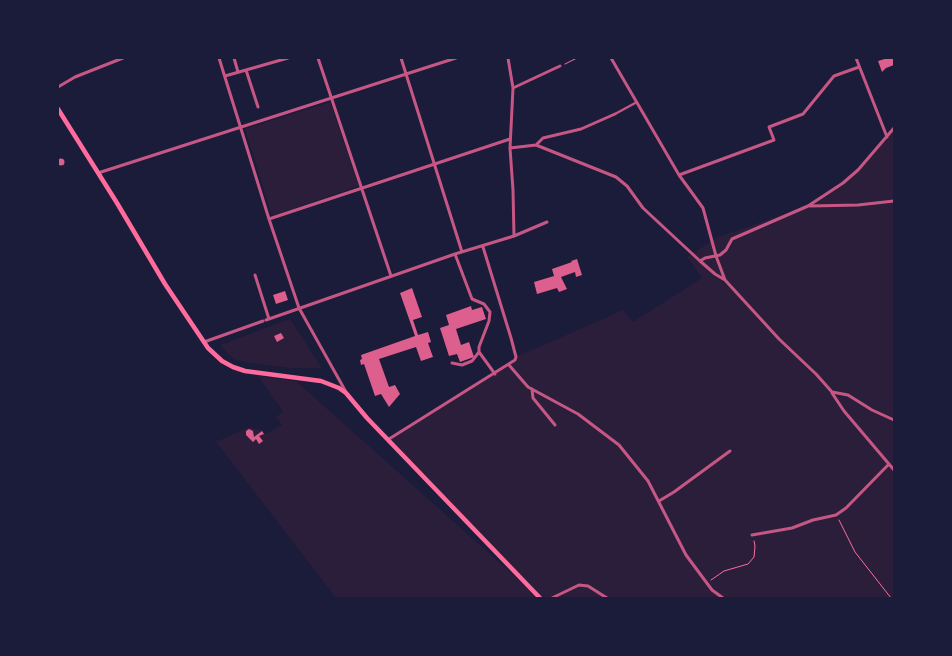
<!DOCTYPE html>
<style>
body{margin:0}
#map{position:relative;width:952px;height:656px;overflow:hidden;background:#1b1b3a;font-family:"Fira Sans",sans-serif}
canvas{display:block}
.frame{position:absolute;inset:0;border:59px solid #1b1b3a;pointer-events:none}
</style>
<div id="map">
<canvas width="952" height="656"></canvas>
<div class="frame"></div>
</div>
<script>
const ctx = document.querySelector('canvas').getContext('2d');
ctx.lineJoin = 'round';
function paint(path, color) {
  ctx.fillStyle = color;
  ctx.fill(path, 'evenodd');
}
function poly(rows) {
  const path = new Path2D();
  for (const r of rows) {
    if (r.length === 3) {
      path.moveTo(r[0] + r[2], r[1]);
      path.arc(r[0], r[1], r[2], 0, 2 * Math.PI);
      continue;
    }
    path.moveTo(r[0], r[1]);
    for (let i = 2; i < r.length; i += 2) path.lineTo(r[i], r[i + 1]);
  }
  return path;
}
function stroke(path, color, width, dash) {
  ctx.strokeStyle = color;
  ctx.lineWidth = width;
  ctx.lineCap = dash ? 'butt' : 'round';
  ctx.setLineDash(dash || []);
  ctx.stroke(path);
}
paint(poly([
 [330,102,359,186,272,216,245,129],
 [894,127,894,598,336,598,216,442,249,427,262,430,266,434,282,425,276,417,283,411,258,376,296,381,538,597,389,439,509,365,516,357,623,310,633,322,702,278,687,257,718,237,808,206,843,183,858,170],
 [290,319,322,368,289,368,245,362,236,360,228,354,220,345]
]), '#2a1e3b');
paint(poly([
 [888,58,894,58,894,65,886,68,882,72,878,61],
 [61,162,3.5],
 [577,259,582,275,576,277,575,272,561,277,567,289,559,292,557,288,537,294,534,282,554,276,552,269,572,262,571,261],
 [412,288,422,317,413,320,418,335,428,332,431,342,428,343,433,357,421,361,416,347,379,359,389,387,395,385,400,394,389,407,381,394,375,396,364,364,361,365,360,360,362,359,361,355,415,336,400,293],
 [285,291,288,300,276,304,273,295],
 [471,306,472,310,482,307,486,319,456,329,461,345,469,342,474,357,460,362,457,354,449,356,440,328,449,325,446,315],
 [281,333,284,338,277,342,274,336],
 [249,429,253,431,254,437,262,431,264,434,259,436,263,441,259,444,256,439,253,442,246,435,246,431]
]), '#dd5f8e');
stroke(poly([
 [565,64,577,58],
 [839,520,855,552,891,598],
 [711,580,724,571,748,564,754,557,755,546,754,541]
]), '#ff6b9d', 1);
stroke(poly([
 [615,114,637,102]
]), '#c65784', 2.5);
stroke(poly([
 [219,58,269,219,299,308,346,392],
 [234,58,238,72],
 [318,58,391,276],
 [401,58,462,252],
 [508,58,513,88,510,148,513,190,514,236],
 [611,58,679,175,703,208,716,256,725,280],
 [856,58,887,137],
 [246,70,258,107],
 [225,76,288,58],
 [58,87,75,77,123,58],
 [513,88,560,66],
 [536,145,543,138,581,129,615,114],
 [510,148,536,145,616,177,627,186,643,208,700,261,715,274,725,280,779,339,816,374,832,392,848,395,872,410,894,420],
 [98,173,456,58],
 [679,175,774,140,769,127,803,114,834,76,859,67],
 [810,206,858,205,894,201],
 [269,219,510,139],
 [455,254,472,299,484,304,490,312,489,321,479,347,479,352,495,374],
 [700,261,705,258,720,255,726,250,732,239,808,206,843,183,858,170,894,128],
 [255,275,269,319],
 [266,320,455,254,514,236,547,222],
 [204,342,263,321],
 [452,363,462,365,472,361,479,352],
 [509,365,528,387,578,414,619,445,648,481,686,555,712,590,723,598],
 [532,389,533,398,555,425],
 [832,393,844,411,894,470],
 [389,439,515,360,516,357,511,338,483,247],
 [659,501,674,492,730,451],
 [752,535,792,528,813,520,836,515,846,508,889,464],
 [552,598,579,585,588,586,607,598]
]), '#c65784', 3);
stroke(poly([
 [58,109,117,203,165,284,208,348,222,361,233,367,245,371,321,381,339,388,346,393,367,418,540,598]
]), '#ff6b9d', 4.5);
</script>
